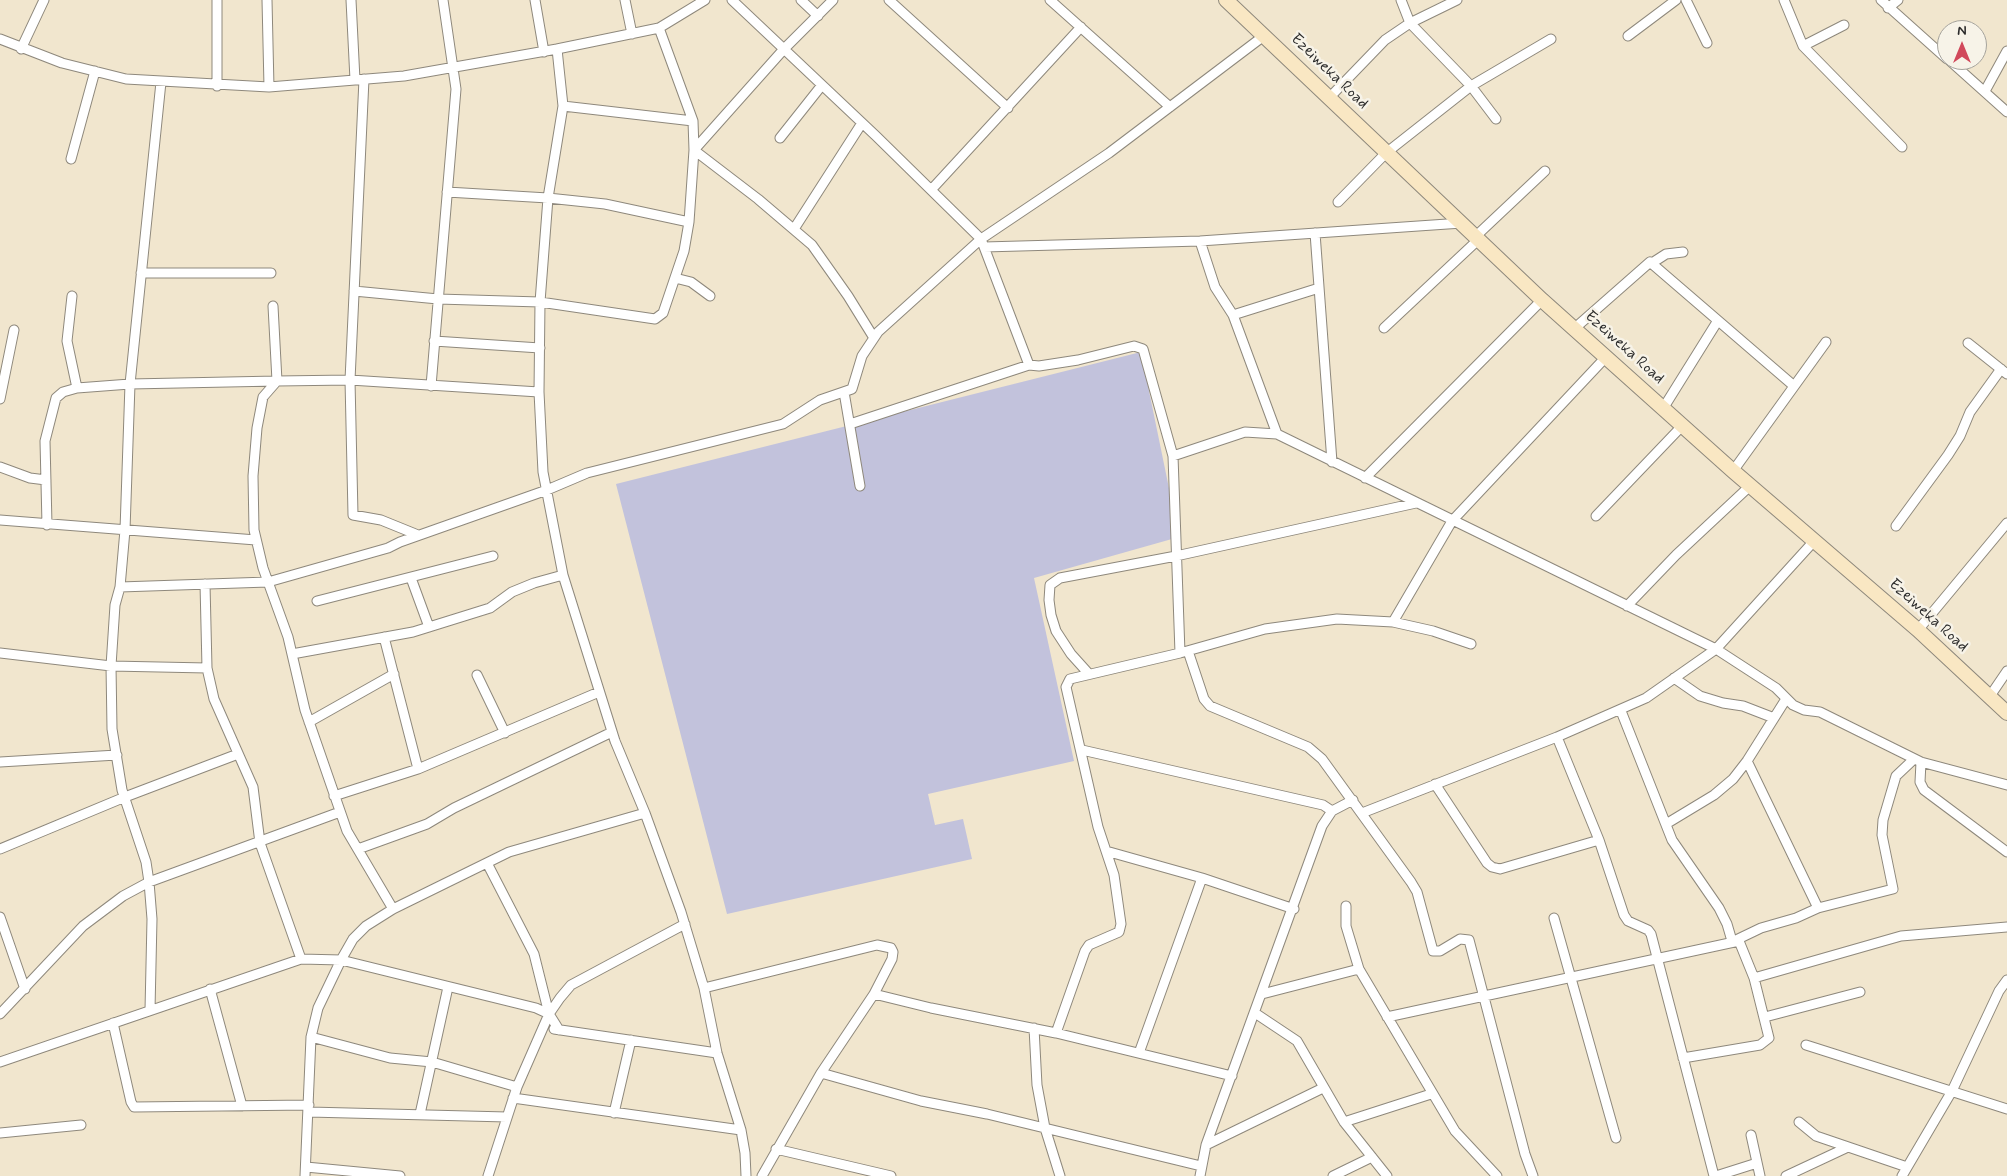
<!DOCTYPE html>
<style>
body{margin:0}
#map{position:relative;width:2007px;height:1176px;overflow:hidden;background:#f1e6ce;font-family:Mynerve,sans-serif}
canvas{display:block}
.north{position:absolute;left:1937px;top:20px;width:50px;height:50px;box-sizing:border-box;background:#f7f3e8;border:1px solid #a5a39c;border-radius:50%;rotate:0deg;font-size:14px;font-weight:700;line-height:20px;text-align:center;color:#2b2b2b}
.north::after{content:'';display:block;margin:auto;width:18px;height:22px;background:#d1495b;clip-path:polygon(50% 0,100% 100%,50% 72%,0 100%)}
</style>
<div id="map">
<canvas width="2007" height="1176"></canvas>
<div class="north">N</div>
</div>
<script>
const ctx = document.querySelector('canvas').getContext('2d');
ctx.lineJoin = 'round';
function paint(path, color) {
  ctx.fillStyle = color;
  ctx.fill(path, 'evenodd');
}
function poly(rows) {
  const path = new Path2D();
  for (const r of rows) {
    path.moveTo(r[0], r[1]);
    for (let i = 2; i < r.length; i += 2) path.lineTo(r[i], r[i + 1]);
  }
  return path;
}
function stroke(path, color, width, dash) {
  ctx.strokeStyle = color;
  ctx.lineWidth = width;
  ctx.lineCap = dash ? 'butt' : 'round';
  ctx.setLineDash(dash || []);
  ctx.stroke(path);
}
function write(font, color, halo, rows, align = 'center') {
  ctx.font = font + ' Mynerve,sans-serif';
  ctx.lineWidth = 5;
  ctx.setLineDash([]);
  ctx.textBaseline = 'middle';
  ctx.strokeStyle = halo;
  ctx.fillStyle = color;
  for (const [text, x, y, turn = 0] of rows) {
    ctx.save();
    ctx.translate(x, y);
    ctx.rotate((+turn || 0) * Math.PI / 180);
    ctx.textAlign = isNaN(turn) ? turn : align;
    if (halo) ctx.strokeText(text, 0, 0);
    ctx.fillText(text, 0, 0);
    ctx.restore();
  }
}
paint(poly([
 [1141,352,1179,537,1034,578,1074,761,928,794,935,825,963,819,972,859,727,914,616,484]
]), '#c2c2dc');
const street = poly([
 [267,0,269,87],
 [351,0,355,80],
 [535,0,544,52],
 [625,0,632,34],
 [705,0,659,28,557,49,563,106,548,198,540,302,539,392,543,472,563,575,615,741,645,813,681,912,704,988,717,1053,741,1130,745,1153,746,1176],
 [732,0,876,136,981,239,1109,153,1265,35],
 [801,0,818,16],
 [833,0,784,49,694,150,758,199,812,245,848,296,874,338],
 [889,0,1008,108],
 [1050,0,1170,107],
 [1457,0,1410,23,1471,86,1496,119],
 [1686,0,1707,43],
 [1784,0,1803,46,1902,147],
 [1881,0,1947,59],
 [1888,8,1898,0],
 [1628,36,1676,0],
 [0,39,62,63,126,79,269,87,404,76,557,49],
 [1803,46,1844,25],
 [21,49,44,0],
 [1949,60,2007,112],
 [364,79,350,380,353,515,381,520,418,535],
 [217,86,217,0],
 [1985,91,2007,51],
 [1330,97,1385,40,1410,23,1401,0],
 [563,106,693,121],
 [780,138,822,85],
 [71,159,95,71],
 [931,190,1081,27],
 [447,192,548,198,605,204,689,222,694,150,693,121,659,28],
 [1338,202,1386,153,1471,86,1551,39],
 [794,229,862,123],
 [1315,233,1332,462],
 [1476,236,1545,171],
 [1200,241,1215,287,1233,315,1277,434],
 [984,247,1200,241,1462,223],
 [1652,263,1666,254,1683,252],
 [141,273,271,273],
 [675,278,691,282,710,296],
 [354,291,438,299,540,302,655,319,663,313,684,251,689,222],
 [72,296,67,341,77,388],
 [1233,315,1319,288],
 [1384,328,1479,239],
 [1575,328,1650,262,1794,386],
 [434,341,540,348],
 [1968,343,2007,374],
 [431,386,456,89,443,0],
 [844,392,860,486],
 [0,399,14,330],
 [1664,407,1717,322],
 [850,424,1029,365,1039,366,1078,360,1134,346,1143,349,1173,456,1180,653],
 [1173,456,1245,432,1277,434,1716,649,1776,688,1793,705,1804,710,1820,712,1921,762,2007,785],
 [0,467,30,478,46,480],
 [1733,471,1826,342],
 [1365,478,1542,300],
 [1596,516,1683,425],
 [0,520,256,540],
 [47,525,45,441,56,398,63,392,77,388,130,384,277,381,273,306],
 [1896,526,1948,455,1960,436,1970,412,2001,369],
 [411,578,429,627],
 [205,584,207,668,214,699,253,787,260,843,301,959],
 [120,587,268,582,388,548,400,542,547,490,587,473,783,424,820,400,852,389,862,356,878,332,981,239,1029,365],
 [317,601,493,556],
 [1627,606,1676,555,1751,485],
 [1393,622,1452,521,1606,357],
 [1918,630,2007,523],
 [384,637,418,769],
 [1188,651,1204,699,1210,706,1308,747,1322,759,1411,882,1417,892,1433,951,1440,951,1460,939,1469,940,1525,1154,1533,1176],
 [0,653,111,666,207,668],
 [292,654,413,632,490,608,512,592,534,583,563,575],
 [1089,674,1071,654,1056,631,1051,615,1049,600,1050,585,1060,578,1176,556,1416,503],
 [477,675,505,733],
 [1674,678,1700,696,1723,703,1743,706,1774,718],
 [1990,696,2007,671],
 [1621,711,1672,840,1719,908,1727,924,1732,941],
 [309,722,394,674],
 [1557,737,1599,840,1624,915,1628,921,1648,930,1651,934,1714,1176],
 [1082,750,1323,805,1332,811],
 [1747,761,1818,908],
 [0,762,117,755],
 [1921,762,1920,782,1924,790,2007,852],
 [1435,784,1487,863,1492,867,1500,869,1599,840],
 [334,796,418,769,599,692],
 [1362,813,1557,737,1646,698,1716,649,1815,540],
 [1666,824,1714,795,1733,779,1747,761,1786,699],
 [0,849,125,797,238,754],
 [358,849,427,824,454,808,612,732],
 [1106,851,1202,878,1294,909],
 [487,863,534,954,549,1014,559,1030],
 [1346,906,1346,926,1359,969,1455,1131,1497,1176],
 [393,909,347,831,305,710,288,637,263,568,254,530,253,476,257,428,263,397,277,381,350,380,539,392],
 [0,917,25,989],
 [1554,918,1616,1138],
 [1736,940,1761,928,1796,918,1818,908,1893,889,1882,835,1883,820,1896,776,1914,759],
 [1754,978,1901,936,2007,927],
 [704,988,877,945,891,948,893,952,892,959,874,994,821,1073,762,1176],
 [210,989,242,1106],
 [874,994,931,1008,1056,1033,1232,1076],
 [1262,994,1359,969],
 [150,1010,152,919,149,882,146,862,122,790,112,729,111,666,115,605,120,587,125,530,130,384,161,82],
 [1255,1013,1297,1041,1344,1122,1387,1176],
 [0,1014,83,926,123,896,149,882,340,812],
 [1387,1017,1739,941,1754,978,1769,1038,1760,1045,1683,1058],
 [1765,1017,1860,992],
 [113,1023,131,1102,134,1107,309,1105],
 [1034,1028,1037,1085,1045,1128,1060,1176],
 [554,1029,717,1053],
 [1056,1033,1085,951,1089,945,1119,932,1121,924,1114,875,1098,827,1066,687,1070,679,1180,653,1265,629,1337,619,1393,622,1433,631,1471,644],
 [311,1037,390,1058,432,1062,517,1087],
 [1806,1045,2007,1109],
 [1139,1053,1202,878],
 [0,1062,301,959,341,960,536,1008,549,1014],
 [821,1073,921,1101,987,1114,1201,1166],
 [513,1098,741,1130],
 [309,1112,507,1117],
 [614,1113,631,1040],
 [420,1114,448,987],
 [1344,1122,1431,1094],
 [1799,1122,1816,1136,1907,1167],
 [0,1133,81,1125],
 [1751,1135,1760,1176],
 [1206,1145,1323,1088],
 [776,1149,891,1176],
 [306,1167,400,1176],
 [305,1176,311,1037,318,1008,341,960,353,939,366,926,393,909,509,852,645,813],
 [488,1176,517,1087,549,1014,560,998,571,985,685,924],
 [1200,1176,1206,1145,1322,826,1332,811,1353,800],
 [1333,1176,1372,1157],
 [1716,1176,1757,1163],
 [1786,1176,1848,1147],
 [1902,1176,1952,1091,1999,991,2007,980]
]);
const secondary = poly([
 [1226,0,1542,300,1733,471,1918,630,2007,713]
]);
stroke(street, '#8e887c', 11);
stroke(secondary, '#8e887c', 16);
stroke(street, '#fff', 9);
stroke(secondary, '#f9e7c3', 14);
write('16px', '#2b2b2b', '#f7f3e8', [
 ["Ezeiweka Road",1329,72,44],
 ["Ezeiweka Road",1624,348,42],
 ["Ezeiweka Road",1928,616,42]
]);
</script>
